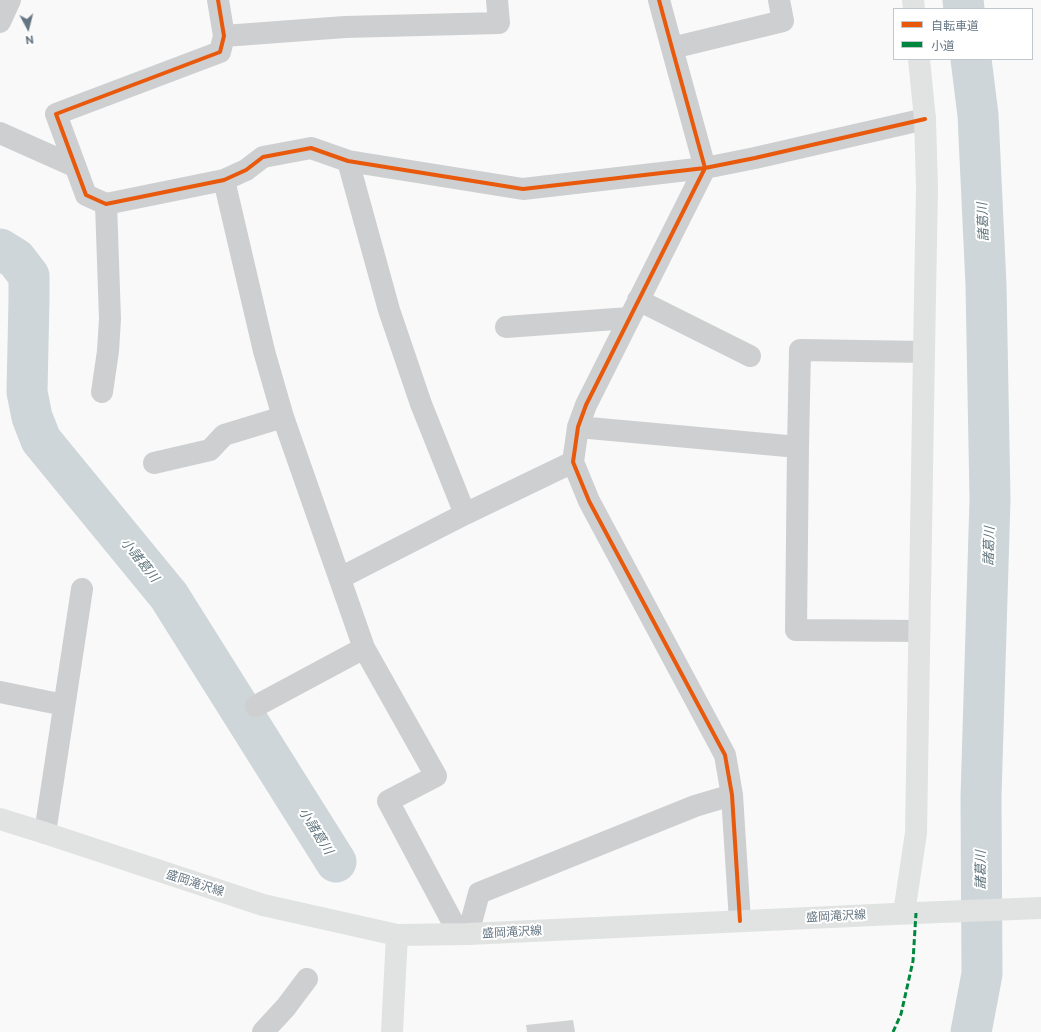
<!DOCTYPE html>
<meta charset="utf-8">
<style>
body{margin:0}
#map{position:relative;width:1041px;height:1032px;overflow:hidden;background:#f9f9f9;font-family:Commissioner,"Noto Sans JP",sans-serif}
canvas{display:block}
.legend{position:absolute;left:893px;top:8px;width:140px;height:52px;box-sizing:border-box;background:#fff;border:1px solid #c1c8cd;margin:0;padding:5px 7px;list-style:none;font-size:12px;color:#657683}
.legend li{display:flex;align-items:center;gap:8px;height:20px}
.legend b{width:20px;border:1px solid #c1c8cd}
.north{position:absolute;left:8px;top:8px;width:40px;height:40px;-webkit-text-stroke:3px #fff;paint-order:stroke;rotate:173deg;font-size:11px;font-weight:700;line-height:16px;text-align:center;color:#657683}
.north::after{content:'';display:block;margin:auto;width:14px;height:18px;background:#657683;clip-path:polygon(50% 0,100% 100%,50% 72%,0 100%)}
</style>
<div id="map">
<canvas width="1041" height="1032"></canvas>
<ul class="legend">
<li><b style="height:5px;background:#e8590c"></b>自転車道</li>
<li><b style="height:5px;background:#00873e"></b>小道</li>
</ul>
<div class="north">N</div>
</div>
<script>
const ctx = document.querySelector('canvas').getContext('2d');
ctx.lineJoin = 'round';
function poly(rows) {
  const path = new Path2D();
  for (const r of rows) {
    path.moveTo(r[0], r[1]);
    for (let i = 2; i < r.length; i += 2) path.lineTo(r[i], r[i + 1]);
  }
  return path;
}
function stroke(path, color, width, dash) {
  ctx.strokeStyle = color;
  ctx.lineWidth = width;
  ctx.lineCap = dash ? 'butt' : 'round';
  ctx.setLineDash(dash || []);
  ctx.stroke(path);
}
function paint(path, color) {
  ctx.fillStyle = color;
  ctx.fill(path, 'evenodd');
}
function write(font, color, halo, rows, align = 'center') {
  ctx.font = font + ' Commissioner,"Noto Sans JP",sans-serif';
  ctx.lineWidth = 4;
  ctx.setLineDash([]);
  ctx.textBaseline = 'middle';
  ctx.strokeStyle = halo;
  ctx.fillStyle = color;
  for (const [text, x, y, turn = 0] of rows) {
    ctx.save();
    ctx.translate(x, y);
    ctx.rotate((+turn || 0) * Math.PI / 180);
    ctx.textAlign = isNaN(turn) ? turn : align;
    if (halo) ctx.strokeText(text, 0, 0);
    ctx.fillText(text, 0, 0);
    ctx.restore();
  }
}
stroke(poly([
 [963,0,964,9],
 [0,249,16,259,29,276,29,299,27,392,32,417,41,440,169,596,336,862],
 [971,1032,982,974,981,797,990,499,986,285,978,115,971,59]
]), '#ced6d9', 41);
paint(poly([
 [573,1020,575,1032,527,1032,526,1025]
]), '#d0d2d3');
stroke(poly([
 [218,0,224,36,220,52,56,114,86,195,106,204,224,180,246,170,263,157,311,148,348,161,523,189,705,168,755,158,925,119],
 [659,0,672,48,705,168,586,405,578,427,573,462,589,501,725,755,732,795,740,921],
 [0,22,10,0],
 [224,36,345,27,499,23,497,0],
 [672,48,783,21,779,0],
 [0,133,74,166],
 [348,161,389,310,421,404,465,514],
 [224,180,264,351,283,417,364,648,436,776,388,801,459,934],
 [638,300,750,356],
 [506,327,629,318],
 [102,392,108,351,110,319,106,204],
 [578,427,798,447],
 [154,463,210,450,224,435,283,417],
 [340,578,465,514,573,462],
 [919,631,796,630,798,447,800,350,924,352],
 [0,692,64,705],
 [256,706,364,648],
 [45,833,82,589],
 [468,934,479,893,695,806,732,795],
 [263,1032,286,1007,307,979]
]), '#cecfd0', 22);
stroke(poly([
 [913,0,914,9],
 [0,819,45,833,263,905,397,935,468,934,916,913,1041,908],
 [904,913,916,833,924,352,927,187,925,119,919,59],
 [392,1032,397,935]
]), '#e1e2e2', 22);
stroke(poly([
 [893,1032,901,1014,913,961,916,913]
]), '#00873e', 3, [6, 3]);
stroke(poly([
 [218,0,224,36,220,52,56,114,86,195,106,204,224,180,246,170,263,157,311,148,348,161,523,189,705,168,755,158,925,119],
 [659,0,672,48,705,168,586,405,578,427,573,462,589,501,725,755,732,795,740,921]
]), '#e8590c', 4);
write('12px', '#657683', '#fff', [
 ["盛岡滝沢線",195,883,18],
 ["盛岡滝沢線",836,916,-3],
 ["盛岡滝沢線",512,932,-3]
]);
write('italic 13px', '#60757c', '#fff', [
 ["諸葛川",983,222,-93],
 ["諸葛川",989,546,-88],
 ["小諸葛川",140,560,51],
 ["小諸葛川",316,831,58],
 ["諸葛川",981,870,-90]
]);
</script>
